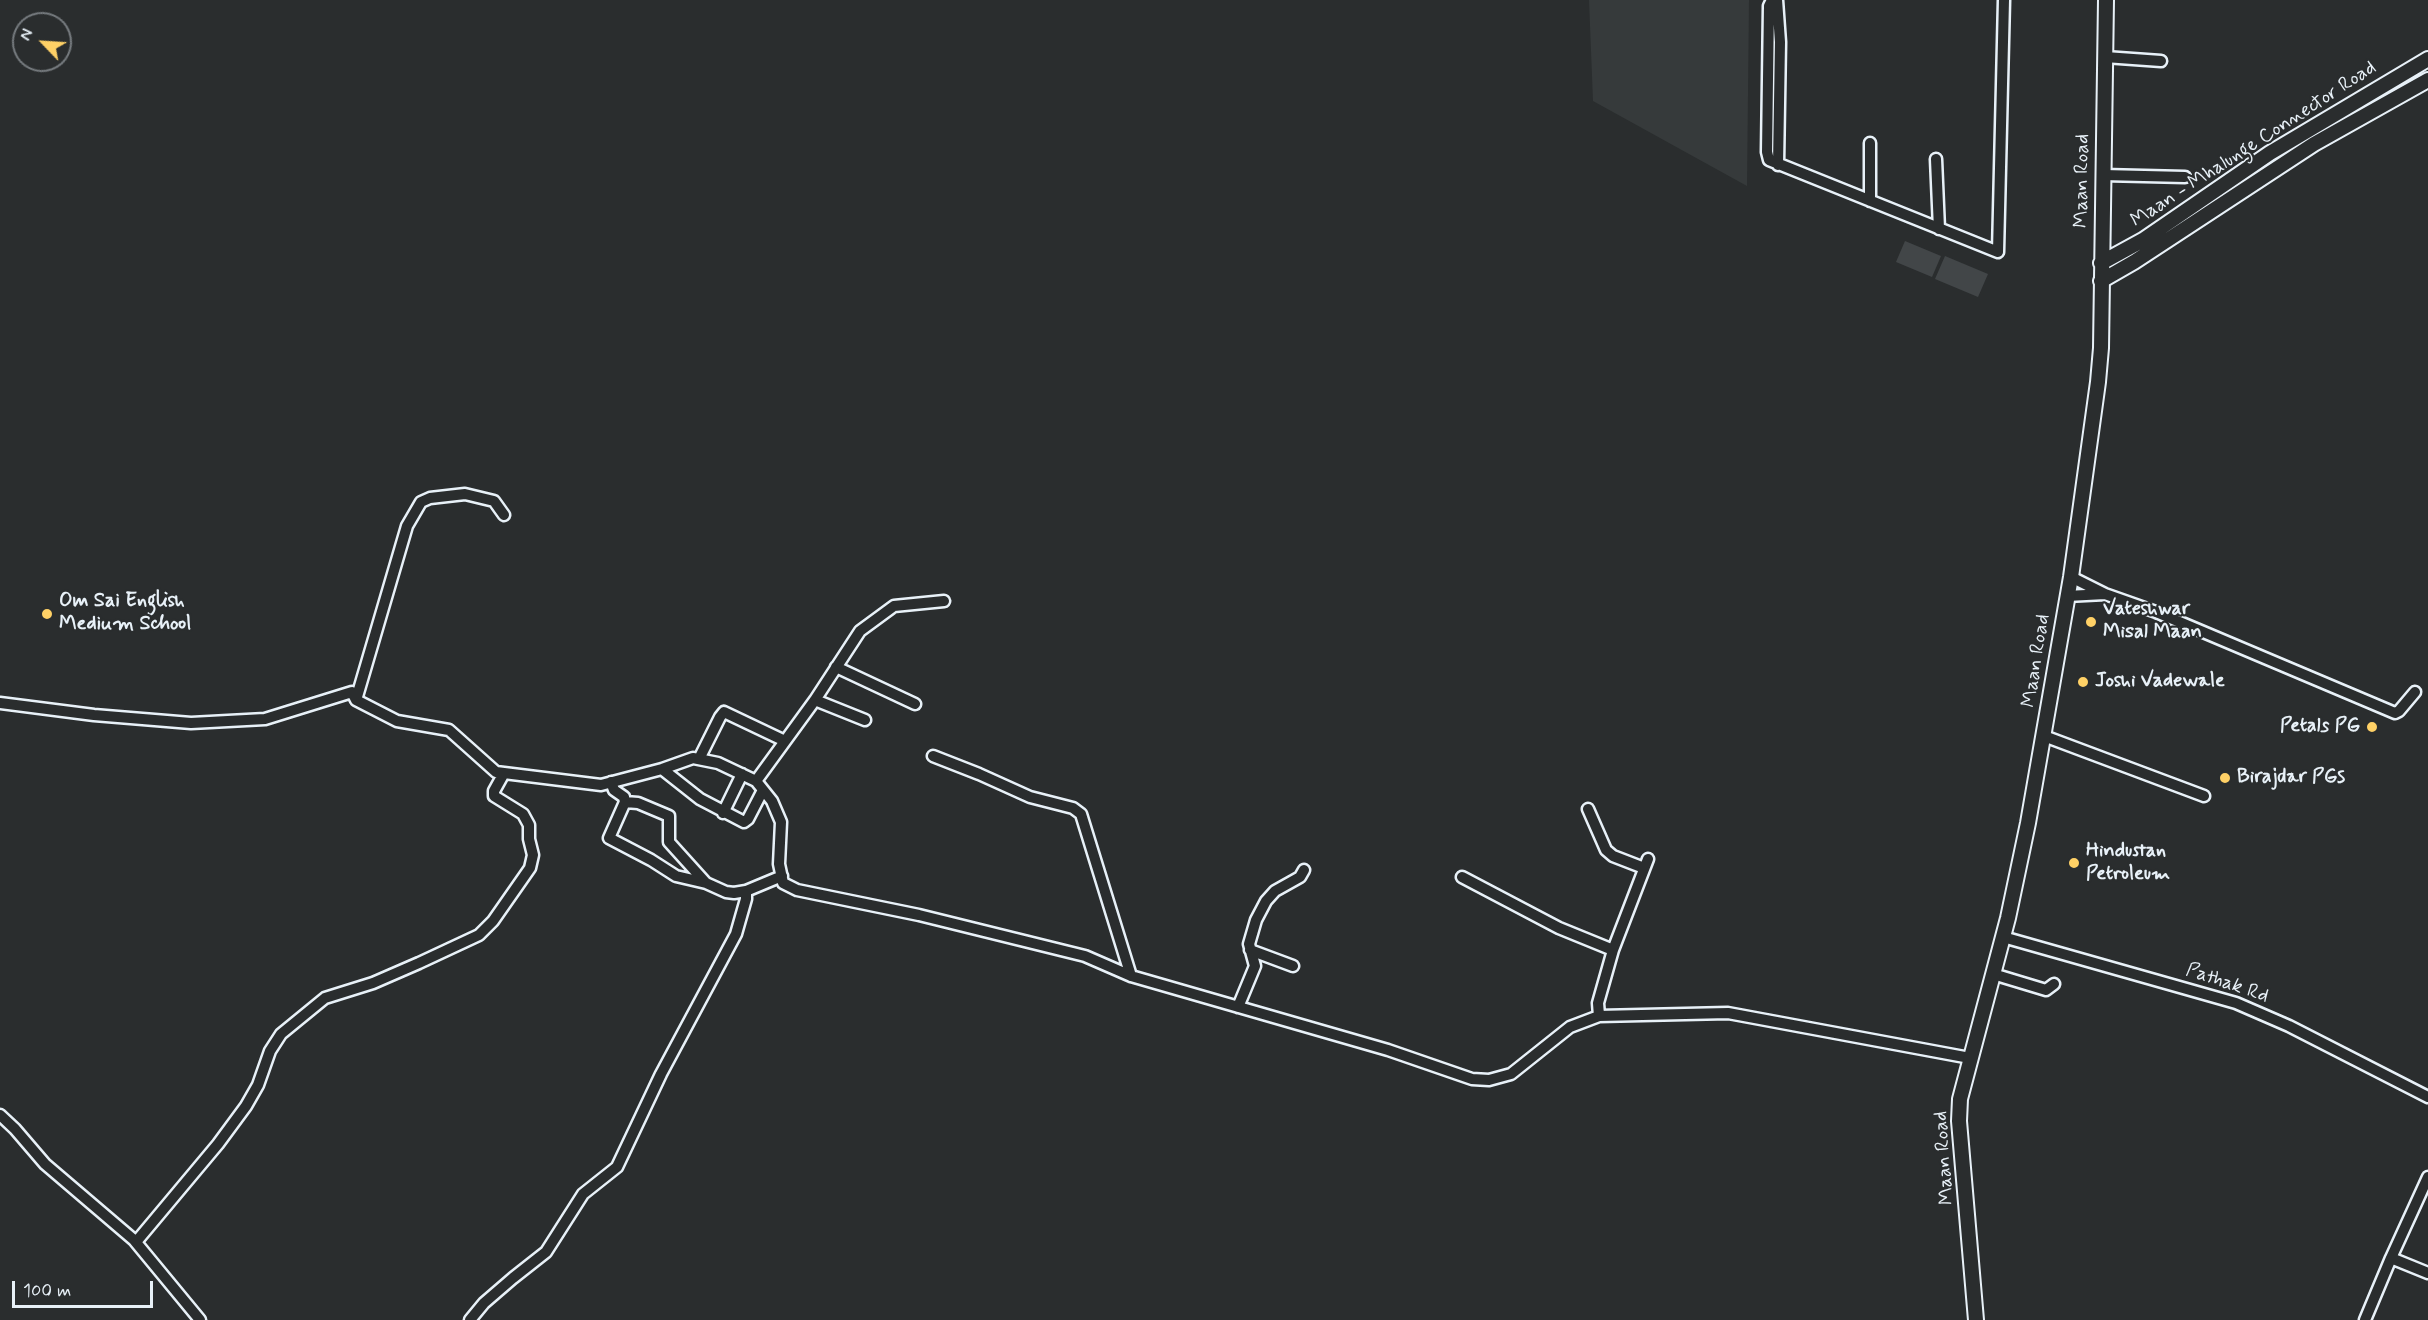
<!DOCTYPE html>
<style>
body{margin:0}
#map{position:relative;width:2428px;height:1320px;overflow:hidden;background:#2a2d2e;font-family:Mynerve,sans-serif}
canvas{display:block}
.north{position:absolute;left:12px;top:12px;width:60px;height:60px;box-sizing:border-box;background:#2a2d2e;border:2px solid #767b7f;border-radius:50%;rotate:295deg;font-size:16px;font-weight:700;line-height:24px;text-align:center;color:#e8f1f8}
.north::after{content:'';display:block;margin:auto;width:21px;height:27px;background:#ffd166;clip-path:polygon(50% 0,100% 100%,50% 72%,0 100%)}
.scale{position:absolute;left:12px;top:1281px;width:141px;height:27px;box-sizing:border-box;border:3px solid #e8f1f8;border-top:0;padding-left:8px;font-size:18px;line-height:21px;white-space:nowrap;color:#e8f1f8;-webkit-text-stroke:4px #2a2d2e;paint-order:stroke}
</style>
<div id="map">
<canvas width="2428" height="1320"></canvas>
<div class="north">N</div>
<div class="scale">100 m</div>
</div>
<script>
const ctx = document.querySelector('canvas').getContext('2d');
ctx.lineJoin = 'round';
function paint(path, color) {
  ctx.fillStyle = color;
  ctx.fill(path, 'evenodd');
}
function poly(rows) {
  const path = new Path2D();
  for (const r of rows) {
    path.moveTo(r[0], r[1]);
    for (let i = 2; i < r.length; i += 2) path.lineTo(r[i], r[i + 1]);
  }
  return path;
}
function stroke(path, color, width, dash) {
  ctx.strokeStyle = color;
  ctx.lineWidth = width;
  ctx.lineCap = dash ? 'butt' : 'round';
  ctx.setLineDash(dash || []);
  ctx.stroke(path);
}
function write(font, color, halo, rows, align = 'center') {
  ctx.font = font + ' Mynerve,sans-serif';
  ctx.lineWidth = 4.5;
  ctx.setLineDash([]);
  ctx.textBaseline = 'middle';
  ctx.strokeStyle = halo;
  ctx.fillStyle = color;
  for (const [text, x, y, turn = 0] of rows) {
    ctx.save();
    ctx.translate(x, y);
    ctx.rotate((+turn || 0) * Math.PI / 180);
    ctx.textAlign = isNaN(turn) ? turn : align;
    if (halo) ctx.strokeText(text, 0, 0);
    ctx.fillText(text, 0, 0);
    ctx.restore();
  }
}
paint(poly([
 [1589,0,1749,0,1747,186,1593,101]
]), '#363a3b');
paint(poly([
 [1905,241,1941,256,1932,277,1896,262],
 [1945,256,1988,274,1978,297,1935,279]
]), '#424648');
const minor = poly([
 [1772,0,1769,6,1767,152,1769,160,1998,252,2004,0],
 [1777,0,1780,42,1778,165],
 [2105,57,2161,61],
 [1936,159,1939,229],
 [2103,175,2185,177],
 [1870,201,1870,143],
 [2071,577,2105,594,2156,612,2395,713,2399,711,2415,692],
 [2067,596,2105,594],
 [836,667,915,704],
 [356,700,407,526,421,502,430,498,465,494,494,501,504,515],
 [815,700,865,720],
 [0,703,94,715,191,723,265,719,352,692,356,700,397,721,449,730,496,772,601,785,662,769,693,758,718,763,756,781,772,801,781,822,779,864,783,883,797,890,919,915,1085,956,1131,976,1388,1050,1472,1079,1489,1080,1511,1074,1570,1027,1599,1016,1728,1013,1970,1058],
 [2044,736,2204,796],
 [933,756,979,774,1030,797,1073,808,1081,814,1131,976],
 [699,759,720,717,724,712,785,741],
 [662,769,700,799,744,822,748,819,763,790],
 [756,781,815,700,860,631,894,606,944,601],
 [611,782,614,790,624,797,625,802,609,838,651,860,676,876,706,883,726,892,734,893,746,891],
 [625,802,638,803,669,816,669,842,706,883],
 [1588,809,1606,850,1613,856,1644,868],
 [723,813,742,774],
 [1462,877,1559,928,1613,950],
 [2003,937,2236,1003,2289,1026,2428,1097],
 [1250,950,1293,966],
 [1993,974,2046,990,2054,984],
 [1238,1007,1255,966,1249,944,1256,920,1266,901,1275,891,1300,877,1304,870],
 [1599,1016,1598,1003,1613,950,1648,859],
 [0,1115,15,1129,45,1164,134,1240,200,1320],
 [2428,1177,2391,1258,2428,1273],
 [136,1242,218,1144,246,1106,258,1085,270,1051,281,1034,325,998,373,983,419,963,479,935,493,921,530,868,533,855,529,839,529,825,523,814,494,796,494,791,504,773],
 [470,1320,484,1303,513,1278,546,1252,583,1194,617,1167,661,1074,736,934,746,899,746,891,782,876],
 [2365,1320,2391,1258]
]);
const major = poly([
 [2101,263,2143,240,2270,153,2428,59],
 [2101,281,2134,262,2314,144,2428,80],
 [1976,1320,1959,1121,1960,1099,2008,918,2028,823,2071,577,2098,382,2101,348,2106,0]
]);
stroke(minor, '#e8f1f8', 15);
stroke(major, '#e8f1f8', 18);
stroke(minor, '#2a2d2e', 10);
stroke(major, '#2a2d2e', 14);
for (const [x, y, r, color] of [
 [47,614,6,"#ffd166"],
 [2091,622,6,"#ffd166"],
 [2083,682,6,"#ffd166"],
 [2372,727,6,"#ffd166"],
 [2225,778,6,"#ffd166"],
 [2074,863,6,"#ffd166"]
]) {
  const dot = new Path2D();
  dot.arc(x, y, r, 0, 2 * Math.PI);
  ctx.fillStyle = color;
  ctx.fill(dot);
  stroke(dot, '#2a2d2e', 2);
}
write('20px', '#e8f1f8', '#2a2d2e', [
 ["Maan - Mhalunge Connector Road",2254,145,-33],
 ["Maan Road",2083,181,-89],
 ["Maan Road",2037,661,-81],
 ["Pathak Rd",2227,984,19],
 ["Maan Road",1945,1158,-94]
]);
write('bold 20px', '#e8f1f8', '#2a2d2e', [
 ["Om Sai English",59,602],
 ["Medium School",59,625],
 ["Vateshwar",2103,610],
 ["Misal Maan",2103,633],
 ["Joshi Vadewale",2095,682],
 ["Petals PG",2360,727,"right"],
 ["Birajdar PGs",2237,778],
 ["Hindustan",2086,852],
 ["Petroleum",2086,875]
], 'left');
</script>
